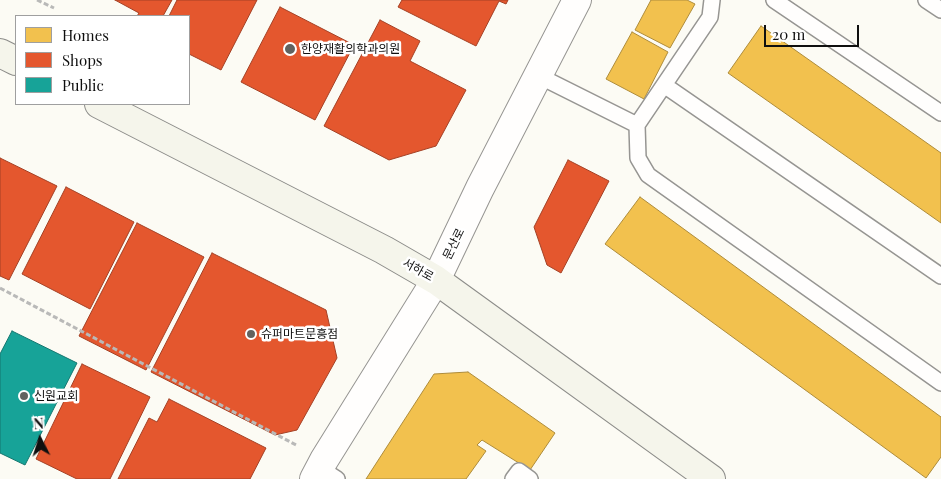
<!DOCTYPE html>
<meta charset="utf-8">
<style>
body{margin:0}
#map{position:relative;width:941px;height:479px;overflow:hidden;background:#fcfbf4;font-family:"Playfair Display",serif}
canvas{display:block}
.legend{position:absolute;left:15px;top:15px;width:175px;height:90px;box-sizing:border-box;background:#fff;border:1px solid #9f9f9f;margin:0;padding:6px 9px;list-style:none;font-size:15px;color:#0f0f0f}
.legend li{display:flex;align-items:center;gap:10px;height:25px}
.legend b{width:25px;border:1px solid #9f9f9f}
.north{position:absolute;left:15px;top:414px;width:50px;height:50px;-webkit-text-stroke:4px #fff;paint-order:stroke;rotate:355deg;font-size:14px;font-weight:700;line-height:20px;text-align:center;color:#0f0f0f}
.north::after{content:'';display:block;margin:auto;width:18px;height:22px;background:#0f0f0f;clip-path:polygon(50% 0,100% 100%,50% 72%,0 100%)}
.scale{position:absolute;left:764px;top:25px;width:95px;height:22px;box-sizing:border-box;border:2px solid #0f0f0f;border-top:0;padding-left:6px;font-size:15px;line-height:18px;white-space:nowrap;color:#0f0f0f;-webkit-text-stroke:4px #fff;paint-order:stroke}
</style>
<div id="map">
<canvas width="941" height="479"></canvas>
<ul class="legend">
<li><b style="height:14px;background:#f2c14e"></b>Homes</li>
<li><b style="height:14px;background:#e4572e"></b>Shops</li>
<li><b style="height:14px;background:#17a398"></b>Public</li>
</ul>
<div class="north">N</div>
<div class="scale">20 m</div>
</div>
<script>
const ctx = document.querySelector('canvas').getContext('2d');
ctx.lineJoin = 'round';
function paint(path, color) {
  ctx.fillStyle = color;
  ctx.fill(path, 'evenodd');
}
function poly(rows) {
  const path = new Path2D();
  for (const r of rows) {
    path.moveTo(r[0], r[1]);
    for (let i = 2; i < r.length; i += 2) path.lineTo(r[i], r[i + 1]);
  }
  return path;
}
function stroke(path, color, width, dash) {
  ctx.strokeStyle = color;
  ctx.lineWidth = width;
  ctx.lineCap = dash ? 'butt' : 'round';
  ctx.setLineDash(dash || []);
  ctx.stroke(path);
}
function write(font, color, halo, rows, align = 'center') {
  ctx.font = font + ' "Playfair Display","Noto Sans KR",serif';
  ctx.lineWidth = 5;
  ctx.setLineDash([]);
  ctx.textBaseline = 'middle';
  ctx.strokeStyle = halo;
  ctx.fillStyle = color;
  for (const [text, x, y, turn = 0] of rows) {
    ctx.save();
    ctx.translate(x, y);
    ctx.rotate((+turn || 0) * Math.PI / 180);
    ctx.textAlign = isNaN(turn) ? turn : align;
    if (halo) ctx.strokeText(text, 0, 0);
    ctx.fillText(text, 0, 0);
    ctx.restore();
  }
}
const homes = poly([
 [651,0,687,0,695,4,670,48,635,30,651,0],
 [761,26,941,153,941,223,728,73,761,26],
 [632,32,668,52,644,99,606,79,632,32],
 [640,197,941,417,941,457,926,478,605,244,640,197],
 [468,372,555,433,530,470,482,440,477,445,486,451,466,479,366,479,434,374,468,372]
]);
paint(homes, '#f2c14e');
stroke(homes, '#ae8c3b', 1);
const shops = poly([
 [115,0,172,0,163,16,137,16,139,13,115,0],
 [177,0,257,0,221,70,189,54,189,16,169,16,177,0],
 [402,0,508,0,506,4,499,1,476,46,398,7,402,0],
 [280,7,354,45,315,120,241,82,280,7],
 [380,20,420,41,410,61,466,90,436,146,389,160,324,126,380,20],
 [0,158,57,186,9,280,0,276,0,158],
 [568,160,609,181,561,273,547,265,534,227,568,160],
 [66,187,134,222,90,309,22,274,66,187],
 [137,223,204,257,146,370,79,336,137,223],
 [212,253,326,310,337,358,297,430,275,435,151,372,212,253],
 [82,364,150,397,110,479,77,479,36,459,82,364],
 [169,399,266,448,250,479,118,479,149,418,157,422,169,399]
]);
paint(shops, '#e4572e');
stroke(shops, '#a44125', 1);
const public = poly([
 [12,331,77,363,25,465,0,453,0,354,12,331]
]);
paint(public, '#17a398');
stroke(public, '#15776f', 1);
const service = poly([
 [774,0,941,113],
 [926,0,941,10],
 [539,76,637,125],
 [664,85,710,17,712,0],
 [941,276,664,85,637,125,638,158,648,175,941,383],
 [320,468,337,479],
 [513,479,519,471,530,479]
]);
const tertiary = poly([
 [314,479,324,460,436,280,480,188,577,0]
]);
const secondary = poly([
 [0,53,16,61],
 [99,104,384,250,436,280,711,479]
]);
stroke(service, '#969592', 18);
stroke(tertiary, '#969592', 30);
stroke(secondary, '#8c8c89', 30);
stroke(poly([
 [37,0,54,8],
 [0,288,298,446]
]), '#b9b9b8', 3, [5, 2.5]);
stroke(service, '#fffefd', 15);
stroke(tertiary, '#fffefd', 28);
stroke(secondary, '#f5f5eb', 28);
for (const [x, y, r, color] of [
 [290,49,6,"#62625f"],
 [251,334,5,"#62625f"],
 [24,396,5,"#62625f"]
]) {
  const dot = new Path2D();
  dot.arc(x, y, r, 0, 2 * Math.PI);
  ctx.fillStyle = color;
  ctx.fill(dot);
  stroke(dot, '#fff', 2);
}
write('12px', '#0f0f0f', '#fff', [
 ["한양재활의학과의원",301,49],
 ["슈퍼마트문흥점",261,334],
 ["신원교회",34,396]
], 'left');
write('12px', '#0f0f0f', '#fff', [
 ["문산로",454,244,-64],
 ["서하로",418,270,29]
]);
</script>
